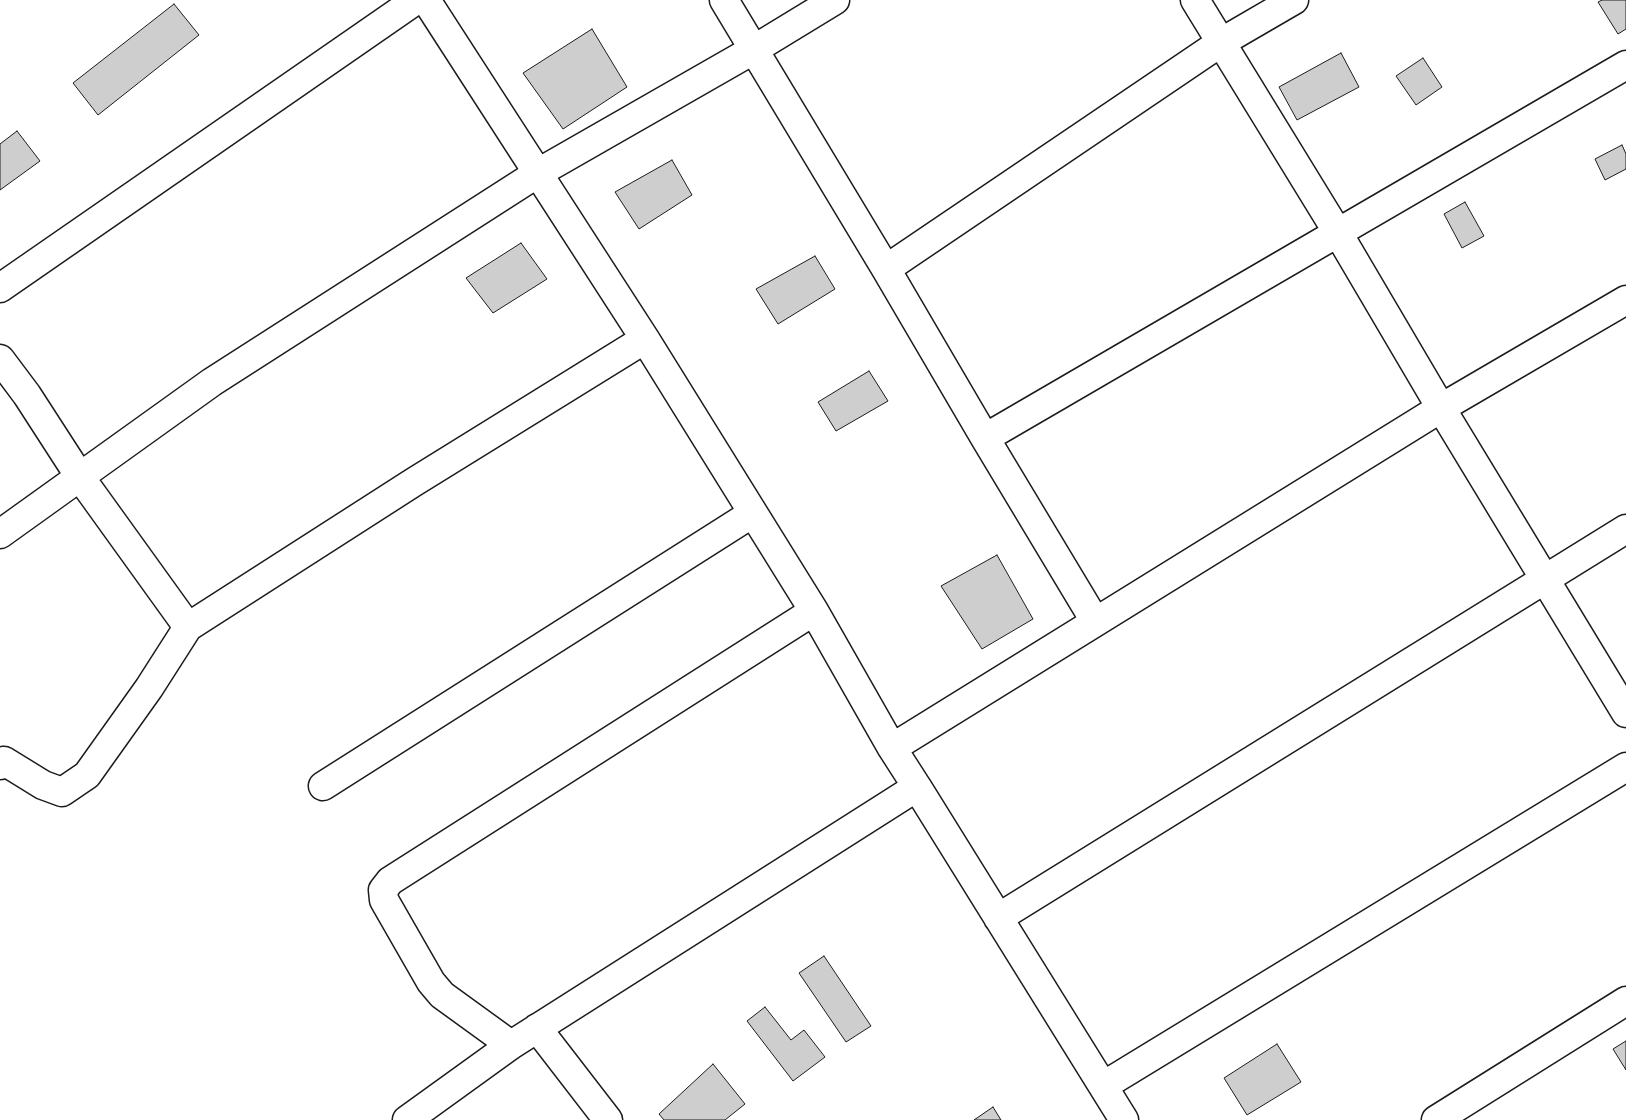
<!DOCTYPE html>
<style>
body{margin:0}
canvas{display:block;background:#fff}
</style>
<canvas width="1626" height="1120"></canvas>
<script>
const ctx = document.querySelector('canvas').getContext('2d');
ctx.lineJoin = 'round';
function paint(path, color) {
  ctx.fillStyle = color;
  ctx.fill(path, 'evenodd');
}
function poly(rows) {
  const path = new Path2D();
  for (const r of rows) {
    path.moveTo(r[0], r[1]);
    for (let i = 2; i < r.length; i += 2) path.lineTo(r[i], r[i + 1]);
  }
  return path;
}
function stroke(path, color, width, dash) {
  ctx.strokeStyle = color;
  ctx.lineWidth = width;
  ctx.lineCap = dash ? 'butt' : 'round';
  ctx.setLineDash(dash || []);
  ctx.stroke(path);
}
const building = poly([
 [1602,0,1626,0,1626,29,1618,34,1598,2,1602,0],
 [174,4,199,35,98,115,73,83,174,4],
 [592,29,627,87,563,129,523,73,592,29],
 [1341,53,1359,87,1297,120,1279,87,1341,53],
 [1423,58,1442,87,1416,105,1396,76,1423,58],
 [17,131,40,161,0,190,0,144,17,131],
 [1622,145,1626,154,1626,169,1605,180,1595,159,1622,145],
 [672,160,692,195,639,229,615,192,672,160],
 [1465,202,1484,236,1462,248,1444,214,1465,202],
 [521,243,547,279,493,313,466,278,521,243],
 [815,256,835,289,778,324,756,289,815,256],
 [869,371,888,401,836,431,818,402,869,371],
 [997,555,1033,619,982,649,941,586,997,555],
 [824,956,871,1026,846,1042,799,973,824,956],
 [765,1007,791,1040,804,1030,825,1057,793,1081,747,1021,765,1007],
 [1626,1041,1626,1070,1613,1049,1626,1041],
 [1277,1044,1301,1082,1247,1115,1224,1078,1277,1044],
 [713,1064,745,1104,725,1120,664,1120,659,1114,713,1064],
 [993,1107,1001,1120,974,1120,993,1107]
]);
paint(building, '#cecece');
stroke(building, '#1c1c1c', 1);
const minor = poly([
 [724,0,886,269,985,438,1095,621],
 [1195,0,1338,233,1441,408,1626,713],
 [886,269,1220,43,1294,0],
 [0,288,416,0],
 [0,359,27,395,80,477,188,627,149,688,87,775,62,792,43,785,4,761,0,765],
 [985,438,1626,65],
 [0,534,212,382,538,173,753,50,835,0],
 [188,627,414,482,645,339],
 [892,748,1441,408,1626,300],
 [323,786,753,513],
 [917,787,1124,1120],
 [998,918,1626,529],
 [537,1028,608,1120],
 [511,1045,442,995,431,982,384,900,383,890,390,881,814,611],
 [1103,1086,1626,767],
 [407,1120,511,1045,917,787,892,748,814,611,645,339,426,0],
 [1436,1120,1626,1001]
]);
stroke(minor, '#1c1c1c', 31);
stroke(minor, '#fff', 28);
</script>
